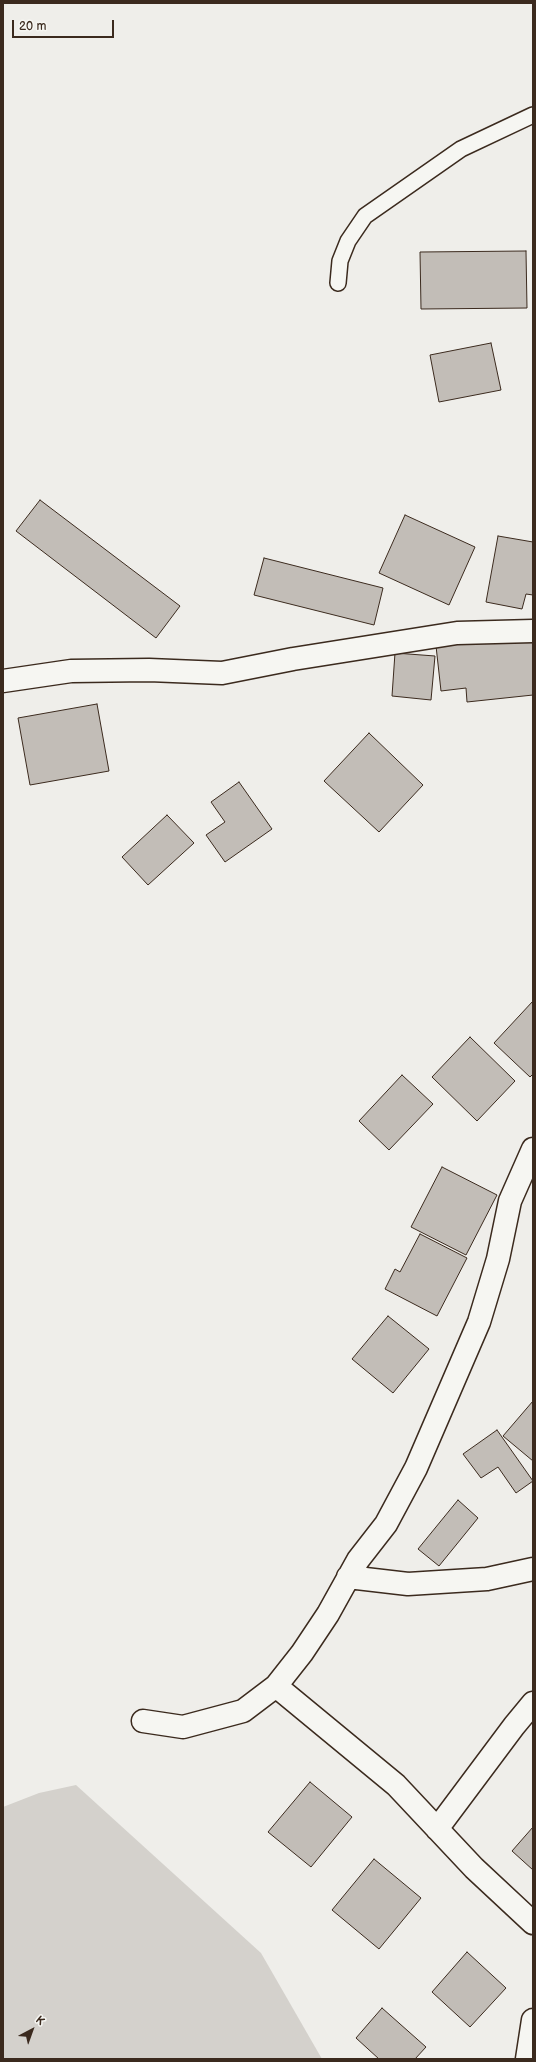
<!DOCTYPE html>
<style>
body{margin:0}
#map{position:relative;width:536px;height:2062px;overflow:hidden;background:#efeeea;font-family:"Balsamiq Sans",sans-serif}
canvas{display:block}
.frame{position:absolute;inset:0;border:4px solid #3b2a1e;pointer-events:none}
.north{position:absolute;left:12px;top:2010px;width:40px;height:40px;-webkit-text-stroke:3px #f6f6f2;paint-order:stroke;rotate:41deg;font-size:11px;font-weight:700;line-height:16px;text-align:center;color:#3b2a1e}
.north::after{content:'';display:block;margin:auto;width:14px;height:18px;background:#3b2a1e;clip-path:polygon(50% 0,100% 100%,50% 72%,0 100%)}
.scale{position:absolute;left:12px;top:20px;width:102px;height:18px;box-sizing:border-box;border:2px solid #3b2a1e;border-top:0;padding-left:5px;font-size:12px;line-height:14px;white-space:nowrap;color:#3b2a1e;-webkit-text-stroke:3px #f6f6f2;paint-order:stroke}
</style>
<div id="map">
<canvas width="536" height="2062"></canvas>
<div class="frame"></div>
<div class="north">K</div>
<div class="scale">20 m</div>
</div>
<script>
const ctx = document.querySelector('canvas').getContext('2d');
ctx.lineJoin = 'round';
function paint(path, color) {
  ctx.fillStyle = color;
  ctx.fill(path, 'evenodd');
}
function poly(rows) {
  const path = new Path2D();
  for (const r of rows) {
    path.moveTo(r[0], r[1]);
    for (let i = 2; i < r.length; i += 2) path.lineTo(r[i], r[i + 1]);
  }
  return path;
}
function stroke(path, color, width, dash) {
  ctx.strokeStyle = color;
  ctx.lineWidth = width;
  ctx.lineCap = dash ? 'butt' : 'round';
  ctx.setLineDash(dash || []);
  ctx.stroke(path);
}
paint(poly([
 [76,1785,261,1953,322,2059,3,2059,3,1807,39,1793]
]), '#d4d1cc');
const building = poly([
 [526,251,527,308,421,309,420,252,526,251],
 [491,343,501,390,439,402,430,355,491,343],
 [40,500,180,606,156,638,16,531,40,500],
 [405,515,475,547,449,605,379,573,405,515],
 [498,536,533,542,533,595,526,594,522,609,486,602,498,536],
 [264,558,383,588,374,625,254,595,264,558],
 [533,636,533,695,467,702,466,688,441,691,436,646,533,636],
 [395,653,435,656,431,700,392,696,395,653],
 [97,704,109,771,30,785,18,718,97,704],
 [369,733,423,785,379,832,324,781,369,733],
 [239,782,272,829,225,862,206,835,225,822,211,802,239,782],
 [167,815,194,843,148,885,122,857,167,815],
 [533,1001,533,1074,530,1077,494,1043,533,1001],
 [470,1037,515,1081,477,1121,432,1077,470,1037],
 [402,1075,433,1104,389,1150,359,1121,402,1075],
 [442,1167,497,1195,466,1255,411,1227,442,1167],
 [420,1234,467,1258,437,1316,385,1289,395,1269,400,1272,420,1234],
 [388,1316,429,1349,393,1393,352,1359,388,1316],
 [533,1401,533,1461,503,1436,533,1401],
 [497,1430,533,1481,516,1493,498,1467,481,1478,463,1454,497,1430],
 [458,1500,478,1518,439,1566,418,1549,458,1500],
 [310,1782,352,1817,311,1867,268,1832,310,1782],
 [533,1827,533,1870,512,1851,533,1827],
 [374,1859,421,1898,379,1949,332,1910,374,1859],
 [467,1952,506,1988,470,2027,432,1992,467,1952],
 [382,2008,426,2047,415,2059,379,2059,356,2038,382,2008]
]);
paint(building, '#c2bdb7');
stroke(building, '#3b2a1e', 1);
const service = poly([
 [338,283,340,261,348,241,365,216,461,149,533,115]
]);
const minor = poly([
 [3,681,71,671,149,670,222,673,293,659,457,633,533,631],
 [348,1577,408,1584,487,1579,533,1569],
 [276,1686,396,1785,474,1868,533,1923],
 [143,1721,183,1727,243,1711,276,1686,302,1653,328,1614,358,1560,386,1524,416,1468,479,1322,498,1259,510,1201,533,1149],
 [437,1829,514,1726,533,1703],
 [527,2059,533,2020]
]);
stroke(service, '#3b2a1e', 18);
stroke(minor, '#3b2a1e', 25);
stroke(service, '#f6f6f2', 15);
stroke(minor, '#f6f6f2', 22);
</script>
